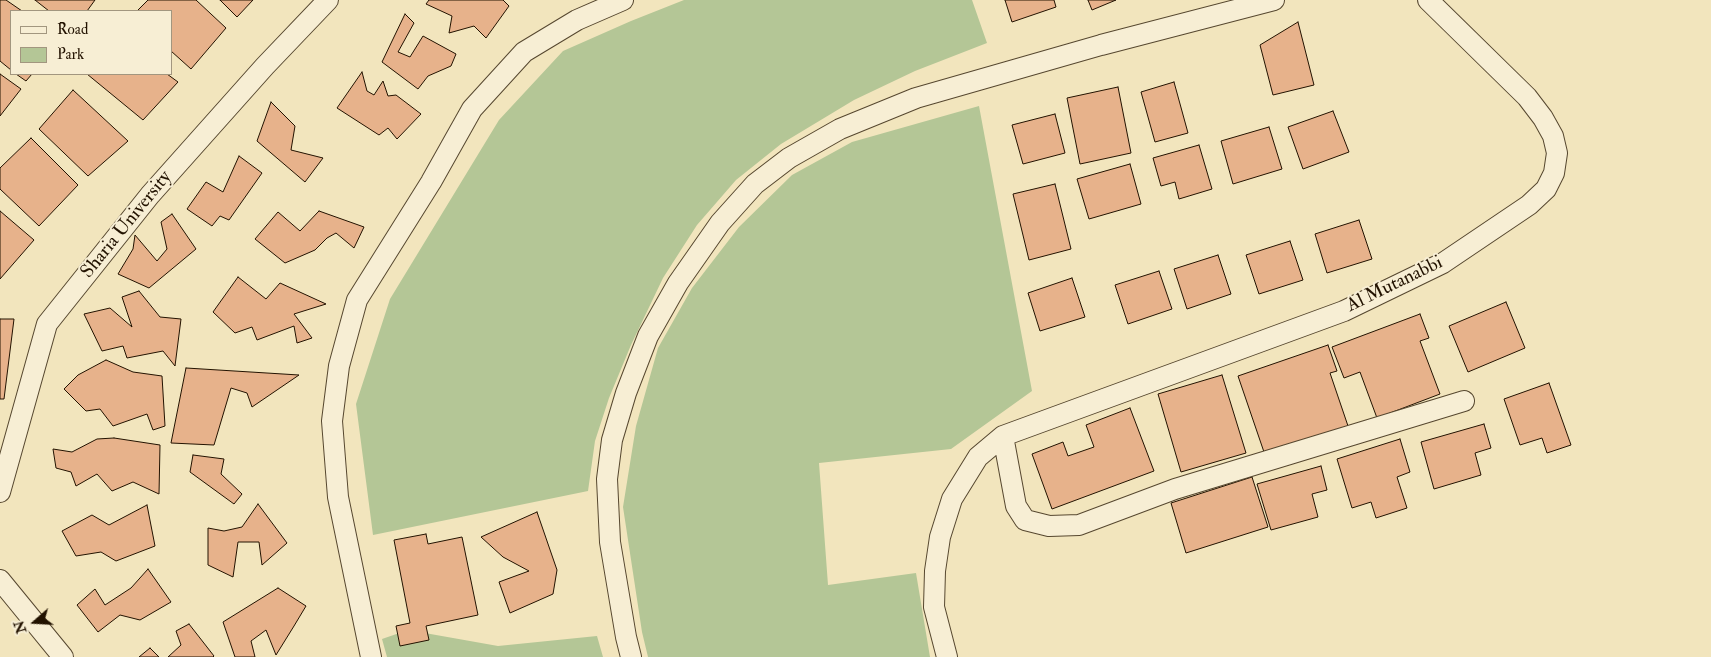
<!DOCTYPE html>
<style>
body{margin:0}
#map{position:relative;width:1711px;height:657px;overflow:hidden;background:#f2e5bd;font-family:"IM FELL Double Pica",serif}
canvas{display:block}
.legend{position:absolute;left:10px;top:10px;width:162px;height:65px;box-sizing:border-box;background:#f7eed4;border:1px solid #a2967f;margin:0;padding:6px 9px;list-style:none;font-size:15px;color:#221200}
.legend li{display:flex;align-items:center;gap:10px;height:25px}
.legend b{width:25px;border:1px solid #a2967f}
.north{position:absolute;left:10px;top:597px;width:50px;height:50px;-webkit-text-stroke:4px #f7eed4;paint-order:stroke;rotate:251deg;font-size:14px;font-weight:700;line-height:20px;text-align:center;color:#221200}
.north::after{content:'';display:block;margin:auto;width:18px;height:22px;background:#221200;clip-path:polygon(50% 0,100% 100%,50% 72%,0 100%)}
</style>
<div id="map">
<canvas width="1711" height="657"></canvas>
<ul class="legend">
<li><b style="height:6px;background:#f7eed4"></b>Road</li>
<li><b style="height:14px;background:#b4c696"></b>Park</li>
</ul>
<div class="north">N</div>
</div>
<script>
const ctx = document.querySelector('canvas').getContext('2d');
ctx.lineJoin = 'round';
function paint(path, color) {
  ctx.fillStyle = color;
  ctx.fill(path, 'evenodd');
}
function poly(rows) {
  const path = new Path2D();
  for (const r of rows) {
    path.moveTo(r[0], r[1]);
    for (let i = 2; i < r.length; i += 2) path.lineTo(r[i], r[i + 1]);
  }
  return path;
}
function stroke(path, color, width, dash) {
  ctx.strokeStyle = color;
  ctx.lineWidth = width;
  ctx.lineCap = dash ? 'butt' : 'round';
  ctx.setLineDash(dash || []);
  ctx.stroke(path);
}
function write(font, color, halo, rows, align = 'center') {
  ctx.font = font + ' "IM FELL Double Pica",serif';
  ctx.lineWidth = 4;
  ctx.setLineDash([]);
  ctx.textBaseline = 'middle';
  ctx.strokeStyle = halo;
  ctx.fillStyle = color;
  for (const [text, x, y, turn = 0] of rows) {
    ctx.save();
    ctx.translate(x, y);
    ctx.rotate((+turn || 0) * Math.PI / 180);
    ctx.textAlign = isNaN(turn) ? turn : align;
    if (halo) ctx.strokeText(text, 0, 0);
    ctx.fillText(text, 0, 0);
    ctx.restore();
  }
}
paint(poly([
 [684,0,972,0,987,43,915,71,854,100,781,144,736,180,697,225,663,278,631,345,609,398,595,441,588,491,373,535,356,404,390,299,499,120,563,51,631,21],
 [979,106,1032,391,951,449,819,463,828,585,916,573,930,657,648,657,642,632,623,507,636,426,658,348,692,288,739,227,792,175,852,142],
 [408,630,498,646,597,636,603,657,387,657,382,639]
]), '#b4c696');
const building = poly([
 [0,0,6,0,22,11,11,11,11,70,0,61,0,0],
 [35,0,95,0,87,11,49,11,35,0],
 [148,0,196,0,226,28,191,69,171,51,171,11,137,11,148,0],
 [220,0,253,0,237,17,220,0],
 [429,0,503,0,509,6,486,38,474,26,449,33,452,16,426,4,429,0],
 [1005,0,1054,0,1056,7,1012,22,1005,0],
 [1088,0,1116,0,1092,10,1088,0],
 [405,14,414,23,398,52,410,57,423,36,456,54,451,66,428,76,418,89,382,62,405,14],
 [1298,22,1314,85,1273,95,1260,45,1298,22],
 [362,72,367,91,374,95,383,81,388,96,396,95,421,114,397,139,388,128,379,135,337,108,362,72],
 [0,74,21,89,0,116,0,74],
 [16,74,32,74,26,81,16,74],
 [87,74,167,74,178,82,143,120,87,74],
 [1174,82,1188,133,1155,142,1141,92,1174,82],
 [1118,87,1131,153,1080,164,1067,98,1118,87],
 [73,90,128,141,88,176,39,129,73,90],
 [271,102,295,126,291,150,323,158,305,182,257,141,271,102],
 [1333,111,1349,152,1303,169,1288,127,1333,111],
 [1055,114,1065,153,1023,164,1012,125,1055,114],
 [1269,127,1282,169,1233,184,1221,141,1269,127],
 [31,138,78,185,39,226,0,189,0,168,31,138],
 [1199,145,1212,189,1179,199,1175,182,1161,186,1153,158,1199,145],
 [239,156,262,173,229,220,220,216,212,226,187,209,206,182,223,192,239,156],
 [1130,164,1141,204,1089,219,1077,179,1130,164],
 [1055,184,1071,249,1029,260,1013,194,1055,184],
 [0,211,34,240,0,279,0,211],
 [319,211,364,227,354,248,336,233,327,238,315,250,285,263,255,239,278,212,300,231,319,211],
 [172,214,196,249,149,288,118,274,133,249,135,235,157,261,167,249,161,222,172,214],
 [1359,220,1372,259,1327,273,1315,234,1359,220],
 [1290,241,1303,280,1259,294,1246,255,1290,241],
 [1218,255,1231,294,1187,309,1174,269,1218,255],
 [1159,271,1172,309,1128,324,1115,285,1159,271],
 [238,277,266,299,280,283,326,304,294,314,312,338,297,343,294,326,257,340,252,327,235,333,213,312,238,277],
 [1072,278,1085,317,1040,331,1028,293,1072,278],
 [139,291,160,317,181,319,175,366,163,351,127,358,123,346,102,351,84,314,110,308,132,327,122,297,139,291],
 [1506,302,1525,348,1468,372,1449,326,1506,302],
 [1420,314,1429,338,1420,341,1440,394,1377,418,1360,372,1344,378,1332,347,1420,314],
 [0,319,14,319,4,399,0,399,0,319],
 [1328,345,1337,371,1330,373,1348,426,1265,455,1238,376,1328,345],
 [106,360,133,372,162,376,165,426,153,430,147,414,113,426,100,409,86,411,64,389,78,375,106,360],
 [186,368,299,375,252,407,247,393,231,388,214,445,171,443,186,368],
 [1222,375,1246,453,1181,472,1158,394,1222,375],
 [1549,383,1571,445,1547,453,1542,438,1520,445,1504,399,1549,383],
 [1130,408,1154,471,1052,509,1032,454,1063,442,1068,456,1094,447,1086,425,1130,408],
 [1484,424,1491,448,1475,453,1481,475,1434,489,1421,442,1484,424],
 [114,438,160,445,159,494,133,482,112,491,97,474,76,486,71,472,56,468,53,449,72,452,97,439,114,438],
 [1400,439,1410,472,1397,477,1407,508,1376,518,1371,502,1352,508,1337,459,1400,439],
 [193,455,224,459,221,474,242,494,234,504,190,472,193,455],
 [1321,466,1327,490,1312,494,1318,517,1271,530,1257,484,1321,466],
 [1252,477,1268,527,1186,553,1171,503,1252,477],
 [258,504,287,543,262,565,259,542,238,542,233,577,208,565,208,528,224,531,242,527,258,504],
 [147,505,155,546,116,561,101,552,76,556,62,531,92,515,109,525,147,505],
 [537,512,557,570,553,594,510,613,499,582,529,571,503,557,481,537,537,512],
 [426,534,428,544,462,537,478,615,426,626,429,640,400,646,396,626,410,623,394,540,426,534],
 [148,569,171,602,140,620,120,615,98,632,77,605,95,589,105,605,131,588,148,569],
 [278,588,306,606,294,626,276,655,266,630,251,641,255,657,235,657,223,622,278,588],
 [189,624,214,656,213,657,168,657,181,645,176,631,189,624],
 [150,648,159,657,139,657,150,648]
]);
paint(building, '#e7b28b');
stroke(building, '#221200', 1);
const minor = poly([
 [1003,436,1016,506,1025,520,1049,526,1079,525,1175,489,1464,401],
 [0,492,47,324,150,195,265,66,328,0],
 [0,580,63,657],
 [371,657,338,497,332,421,339,366,357,300,431,182,472,109,524,52,577,20,623,0],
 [631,657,626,637,610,542,607,479,612,440,626,393,648,336,678,283,720,223,755,184,789,158,840,129,916,98,1101,45,1274,0],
 [947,657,934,607,935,571,940,537,952,499,978,457,1003,436,1344,311,1443,263,1529,205,1546,189,1554,173,1557,153,1553,136,1543,118,1527,97,1428,0]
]);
stroke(minor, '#56472f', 22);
stroke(minor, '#f7eed4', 20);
write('19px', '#221200', '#f7eed4', [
 ["Sharia University",127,225,-51],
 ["Al Mutanabbi",1395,285,-26]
]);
</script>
